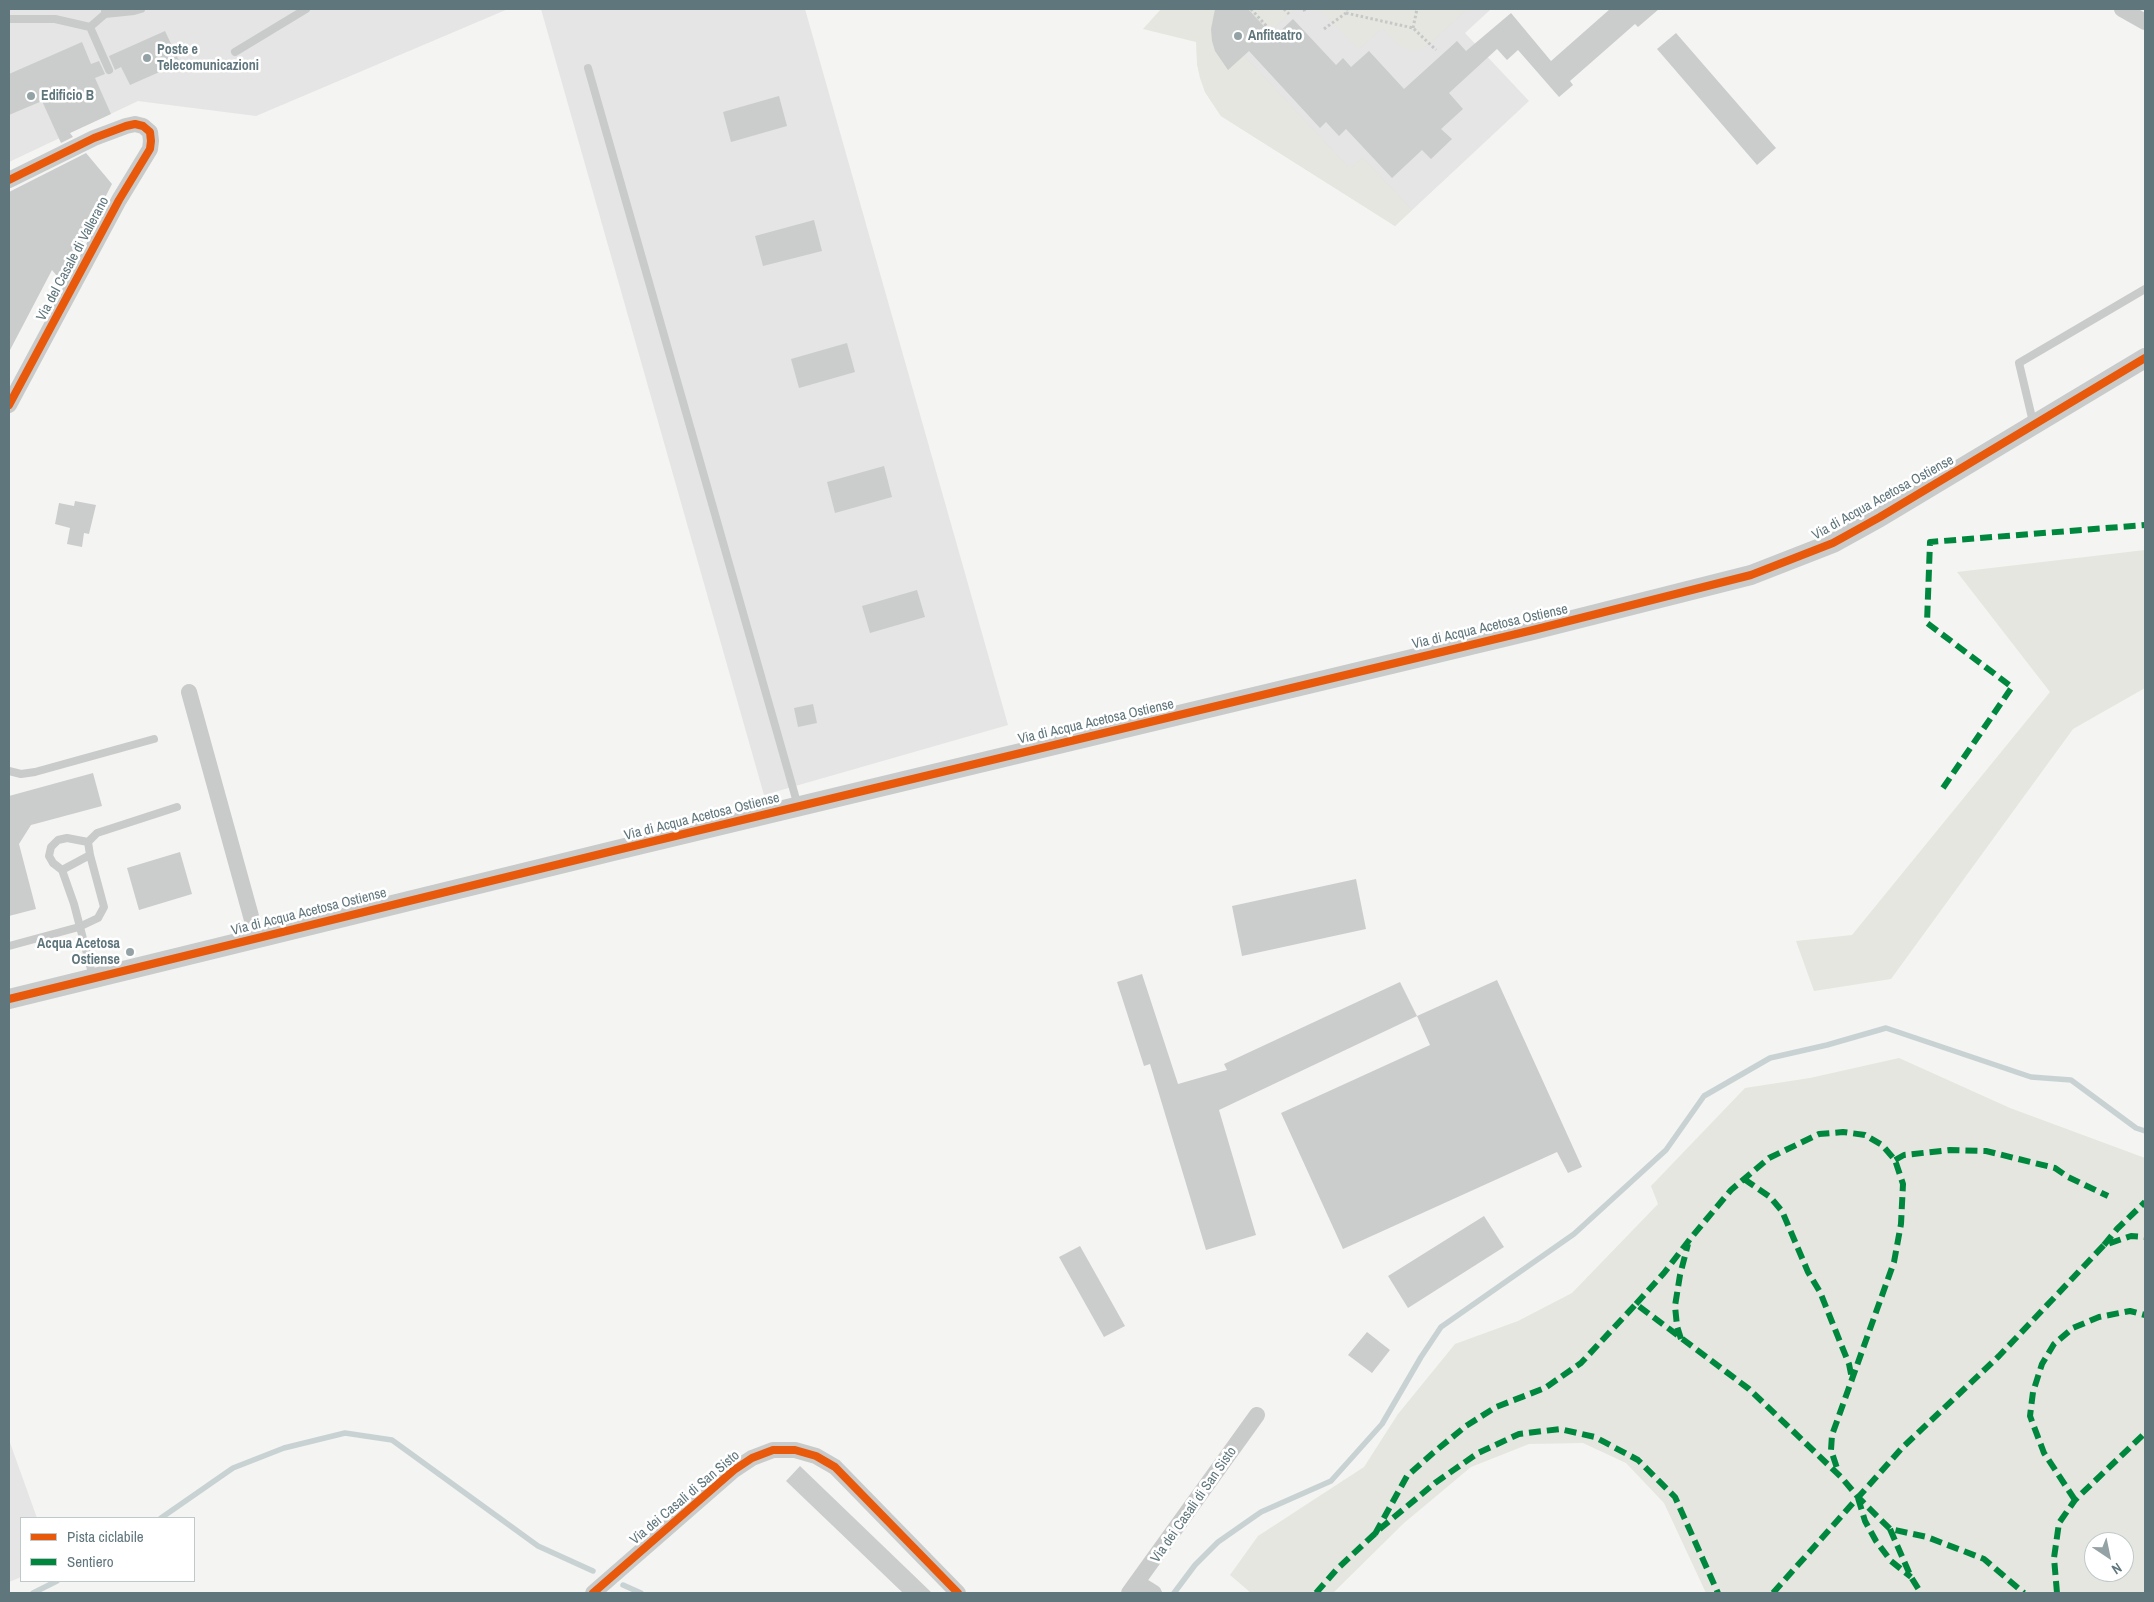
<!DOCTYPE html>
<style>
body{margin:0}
#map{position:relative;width:2154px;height:1602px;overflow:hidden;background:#f4f4f2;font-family:"Archivo Narrow",sans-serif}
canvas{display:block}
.frame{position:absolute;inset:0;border:10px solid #60767d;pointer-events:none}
.legend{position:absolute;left:20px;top:1517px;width:175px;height:65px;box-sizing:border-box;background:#fff;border:1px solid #bfc8cb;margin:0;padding:6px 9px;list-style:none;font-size:15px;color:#60767d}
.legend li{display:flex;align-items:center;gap:10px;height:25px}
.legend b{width:25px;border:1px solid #bfc8cb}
.north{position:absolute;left:2084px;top:1532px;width:50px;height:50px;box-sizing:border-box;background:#fff;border:1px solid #bfc8cb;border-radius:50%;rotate:146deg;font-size:14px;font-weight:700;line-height:20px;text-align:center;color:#60767d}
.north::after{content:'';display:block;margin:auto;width:18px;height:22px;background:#94a2a6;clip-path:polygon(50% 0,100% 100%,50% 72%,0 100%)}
</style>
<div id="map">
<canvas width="2154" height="1602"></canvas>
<div class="frame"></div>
<ul class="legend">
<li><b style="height:6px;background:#e8590c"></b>Pista ciclabile</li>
<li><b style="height:6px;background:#00873e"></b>Sentiero</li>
</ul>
<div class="north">N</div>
</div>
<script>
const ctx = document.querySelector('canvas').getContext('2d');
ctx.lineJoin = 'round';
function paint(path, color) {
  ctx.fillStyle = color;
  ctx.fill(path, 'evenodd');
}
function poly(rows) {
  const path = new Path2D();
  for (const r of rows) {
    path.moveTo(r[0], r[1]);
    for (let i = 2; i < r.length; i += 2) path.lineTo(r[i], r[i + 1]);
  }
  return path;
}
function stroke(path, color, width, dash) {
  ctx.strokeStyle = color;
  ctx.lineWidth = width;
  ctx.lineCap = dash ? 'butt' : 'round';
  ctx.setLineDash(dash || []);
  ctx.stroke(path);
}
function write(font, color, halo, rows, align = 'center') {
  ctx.font = font + ' "Archivo Narrow",sans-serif';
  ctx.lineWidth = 5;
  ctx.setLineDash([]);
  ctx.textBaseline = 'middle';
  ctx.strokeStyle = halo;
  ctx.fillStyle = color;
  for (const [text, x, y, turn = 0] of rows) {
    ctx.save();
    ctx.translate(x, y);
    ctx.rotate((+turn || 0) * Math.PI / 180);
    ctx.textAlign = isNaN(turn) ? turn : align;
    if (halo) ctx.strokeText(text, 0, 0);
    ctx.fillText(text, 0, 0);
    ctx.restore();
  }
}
paint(poly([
 [9,9,508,9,256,116,138,101,9,162],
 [541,9,805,9,1008,725,764,795],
 [1205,9,1491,9,1465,33,1529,101,1395,226,1221,116,1205,92,1197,64,1197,37],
 [9,1440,37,1518,21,1518,21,1577,9,1582]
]), '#e4e5e4');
paint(poly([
 [1161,9,1298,9,1289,14,1244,56,1350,169,1363,158,1412,210,1395,226,1221,116,1205,92,1200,78,1197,64,1196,42,1143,29],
 [1314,9,1467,9,1429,44,1419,50,1413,50,1401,47,1382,28,1359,49,1323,13],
 [2145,550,2145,688,2073,729,1891,979,1814,991,1796,941,1852,935,2050,692,1957,572],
 [1899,1058,2010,1108,2145,1158,2145,1593,1706,1593,1664,1503,1626,1463,1583,1443,1529,1444,1471,1467,1404,1523,1333,1593,1251,1593,1230,1575,1258,1536,1364,1467,1398,1414,1455,1344,1518,1321,1572,1293,1658,1204,1651,1186,1745,1088,1810,1078],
 [2094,1542,2124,1542,2124,1572,2094,1572]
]), '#e4e6df');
stroke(poly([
 [161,1518,233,1468,284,1448,345,1433,392,1440,538,1546,593,1571],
 [623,1585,641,1593],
 [33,1593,57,1581],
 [1174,1593,1195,1565,1218,1542,1261,1512,1331,1481,1382,1424,1421,1357,1441,1327,1574,1234,1666,1150,1704,1096,1770,1058,1827,1045,1886,1028,2031,1077,2071,1080,2136,1128,2145,1131]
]), '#c8d2d3', 5.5);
paint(poly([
 [1215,9,1248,9,1274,37,1293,19,1336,65,1343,58,1351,67,1369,51,1404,89,1457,41,1466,51,1511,13,1551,61,1610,9,1659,9,1638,27,1635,24,1570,81,1573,85,1559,97,1518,50,1507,60,1497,49,1449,93,1463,109,1441,129,1452,139,1431,159,1422,150,1392,178,1346,129,1339,136,1326,122,1320,128,1249,51,1228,70,1215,51,1212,41,1211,29],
 [165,31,180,63,130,85,121,67,115,70,109,56],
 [1676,33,1776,148,1757,165,1657,49],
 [82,42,91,64,99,61,105,74,95,78,111,114,70,133,73,137,61,143,42,101,9,115,9,74],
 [779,96,787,126,731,142,723,112],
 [86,153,112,184,62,282,52,270,9,352,9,192],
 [814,220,822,251,763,266,755,236],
 [847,343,855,372,799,388,791,359],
 [884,466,892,497,835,513,827,482],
 [75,501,96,505,89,534,84,533,82,547,67,544,70,528,55,524,59,503,74,506],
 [917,590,925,617,870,633,862,606],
 [813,704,817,723,798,727,794,708],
 [93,773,102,806,31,825,19,844,36,909,9,916,9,796],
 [180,852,192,894,139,910,127,868],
 [1356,879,1366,929,1242,956,1232,906],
 [1142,974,1178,1084,1227,1070,1224,1064,1400,982,1417,1016,1219,1110,1256,1235,1206,1250,1150,1064,1144,1066,1117,982],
 [1497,980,1582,1167,1568,1173,1557,1152,1343,1249,1281,1113,1430,1045,1417,1016],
 [1484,1216,1504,1247,1408,1308,1388,1276],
 [1080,1246,1125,1326,1104,1337,1059,1257],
 [1367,1332,1390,1350,1372,1373,1348,1355],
 [800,1466,932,1593,903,1593,786,1481]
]), '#cbcdcd');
stroke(poly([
 [1251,9,1271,31],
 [1284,9,1289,14],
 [1304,9,1305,13],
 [1346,13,1413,28,1436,50],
 [1413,28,1417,9],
 [1324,29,1346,13,1347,9]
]), '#c6c8c8', 3, [2.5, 2.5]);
stroke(poly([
 [105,14,134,11,141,9],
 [9,19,55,19,90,27,109,70],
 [90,27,105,14,105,11],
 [235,52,306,9],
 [588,68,798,806],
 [2033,422,2019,363,2145,289],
 [9,771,21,774,35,772,154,739],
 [88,842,67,838,58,840,51,847,49,856,53,863,62,870,74,904,93,977],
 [62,870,90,855],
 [9,946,79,927,98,918,104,907,90,855,88,842,97,833,177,807]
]), '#c9caca', 8);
stroke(poly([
 [2122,9,2145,22],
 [9,180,94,138,126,126,135,124,143,126,150,132,151,141,150,149,119,200,9,405],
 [189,692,257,938],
 [1138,1583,1154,1593],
 [593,1593,734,1470,752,1458,773,1450,795,1450,816,1456,835,1467,958,1593],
 [1129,1593,1257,1415]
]), '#c9caca', 16);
stroke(poly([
 [9,999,617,850,1533,630,1751,575,1833,543,1880,517,2145,358]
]), '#c9caca', 20);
stroke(poly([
 [1943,788,2012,687,1927,623,1930,542,2145,525],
 [1895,1160,1904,1155,1950,1150,1986,1151,2055,1168,2068,1177,2108,1196],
 [1744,1179,1770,1197,1782,1211,1808,1272,1820,1292,1849,1364,1852,1379],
 [2104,1245,2117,1229,2145,1202],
 [1636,1304,1664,1273,1690,1239,1731,1190,1769,1158,1819,1134,1843,1132,1865,1135,1882,1145,1895,1160,1903,1184,1901,1224,1894,1262,1832,1435,1831,1450,1838,1471],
 [1681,1339,1677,1326,1675,1306,1680,1275,1688,1244],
 [1858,1498,1865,1521,1876,1541,1891,1561,1911,1577],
 [2075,1500,2044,1453,2030,1416,2033,1392,2042,1364,2054,1344,2073,1328,2099,1317,2130,1311,2145,1315],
 [1890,1529,1911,1577,1921,1593],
 [1375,1534,1407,1476,1433,1453,1466,1426,1496,1407,1545,1388,1581,1363,1636,1304,1749,1389,1841,1477,1858,1497,1890,1529,1927,1537,1984,1559,2024,1593],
 [1316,1593,1337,1569,1381,1528,1435,1483,1478,1453,1519,1434,1560,1429,1595,1437,1638,1460,1675,1497,1718,1593],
 [1773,1593,1902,1448,1999,1356,2104,1245,2131,1236,2145,1237],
 [2057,1593,2054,1558,2059,1523,2075,1500,2145,1433]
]), '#00873e', 6, [12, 6]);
stroke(poly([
 [9,180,94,138,126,126,135,124,143,126,150,132,151,141,150,149,119,200,9,405],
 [9,999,617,850,1533,630,1751,575,1833,543,1880,517,2145,358],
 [593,1593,734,1470,752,1458,773,1450,795,1450,816,1456,835,1467,958,1593]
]), '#e8590c', 8);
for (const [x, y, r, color] of [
 [1238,36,5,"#94a2a6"],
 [147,58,5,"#94a2a6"],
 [31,96,5,"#94a2a6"],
 [130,952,5,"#94a2a6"]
]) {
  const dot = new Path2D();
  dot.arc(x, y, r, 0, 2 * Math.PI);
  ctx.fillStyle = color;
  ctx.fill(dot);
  stroke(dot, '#fff', 2);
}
write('bold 14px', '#60767d', '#fff', [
 ["Anfiteatro",1248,36],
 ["Poste e",157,50],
 ["Telecomunicazioni",157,66],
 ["Edificio B",41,96],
 ["Acqua Acetosa",120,944,"right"],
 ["Ostiense",120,960,"right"]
], 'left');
write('14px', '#60767d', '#fff', [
 ["Via del Casale di Vallerano",73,259,-62],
 ["Via di Acqua Acetosa Ostiense",1883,498,-29],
 ["Via di Acqua Acetosa Ostiense",1490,627,-13],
 ["Via di Acqua Acetosa Ostiense",1096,722,-13],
 ["Via di Acqua Acetosa Ostiense",702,817,-14],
 ["Via di Acqua Acetosa Ostiense",309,912,-14],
 ["Via dei Casali di San Sisto",685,1498,-40],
 ["Via dei Casali di San Sisto",1194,1505,-55]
]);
</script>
